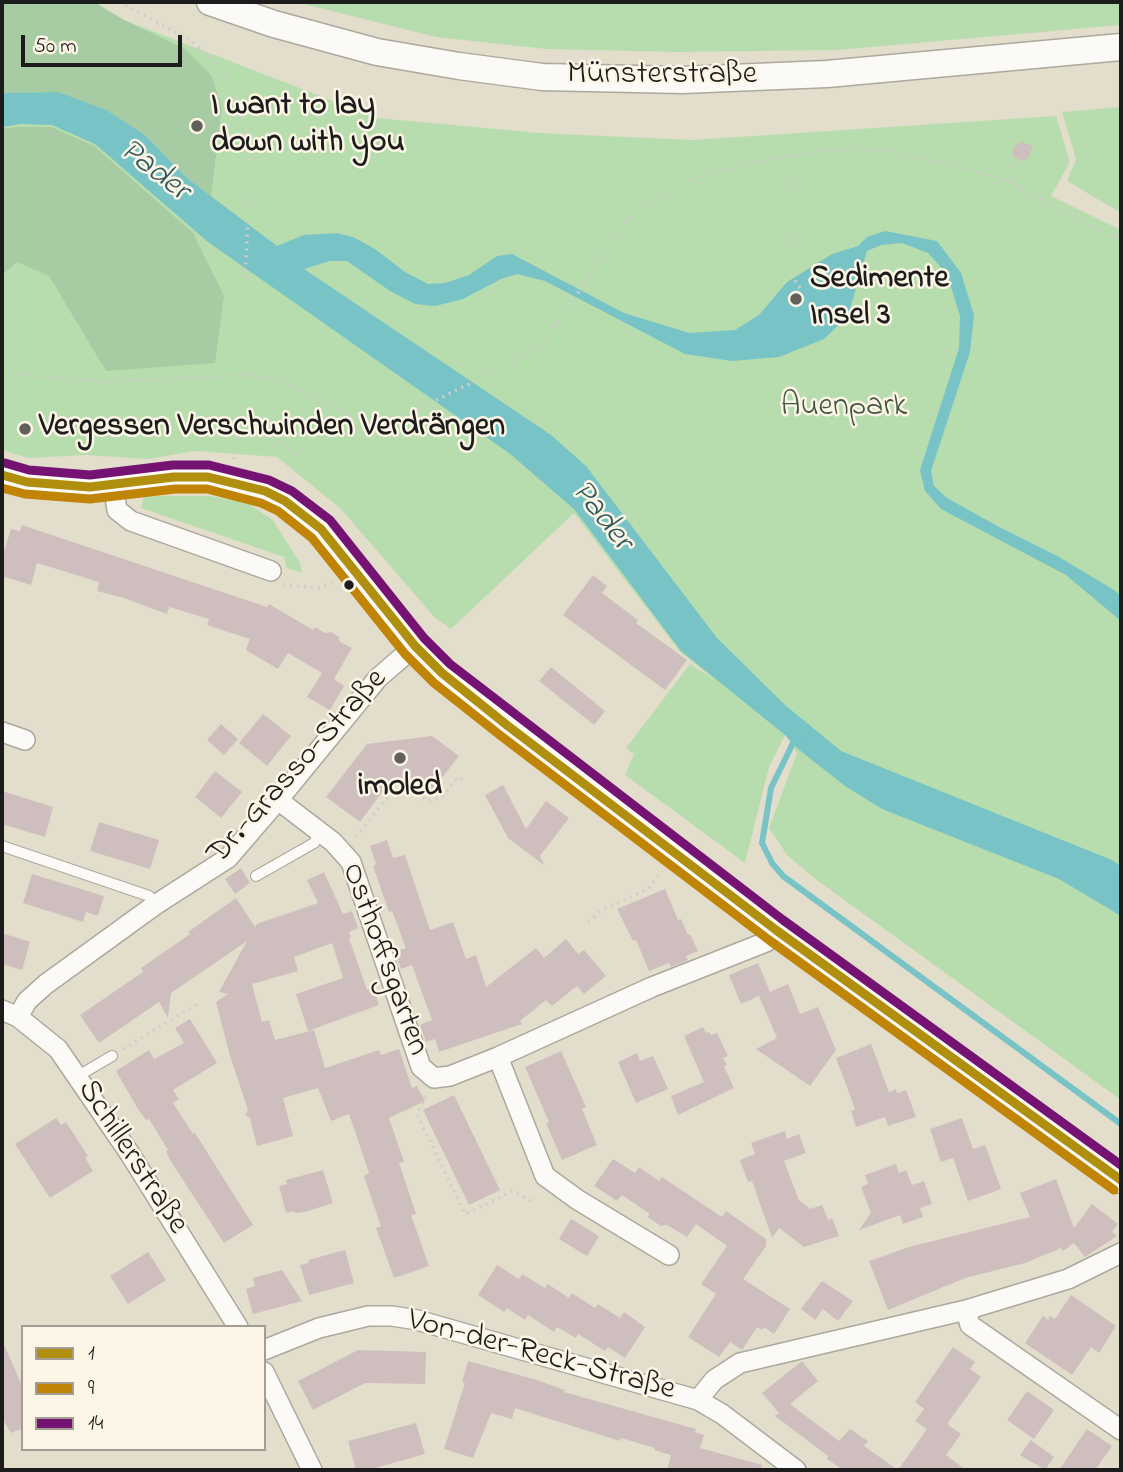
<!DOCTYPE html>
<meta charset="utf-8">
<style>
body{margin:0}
#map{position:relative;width:1123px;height:1472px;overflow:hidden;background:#e3decc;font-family:"Indie Flower",sans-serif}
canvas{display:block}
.frame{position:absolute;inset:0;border:4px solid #1c1c1c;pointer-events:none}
.legend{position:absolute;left:21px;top:1325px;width:245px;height:126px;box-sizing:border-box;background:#fcf5e5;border:2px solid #a29e95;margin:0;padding:9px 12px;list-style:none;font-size:21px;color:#1c1c1c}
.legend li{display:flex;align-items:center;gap:14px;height:35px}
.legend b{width:35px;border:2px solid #a29e95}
.scale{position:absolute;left:21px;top:35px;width:161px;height:32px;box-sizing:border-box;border:4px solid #1c1c1c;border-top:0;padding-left:9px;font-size:21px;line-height:24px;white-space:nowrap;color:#1c1c1c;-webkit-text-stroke:5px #fcf5e5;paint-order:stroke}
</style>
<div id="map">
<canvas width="1123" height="1472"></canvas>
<div class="frame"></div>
<ul class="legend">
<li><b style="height:9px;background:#b08e0e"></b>1</li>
<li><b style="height:9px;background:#c08407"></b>9</li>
<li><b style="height:9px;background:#751372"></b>14</li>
</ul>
<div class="scale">50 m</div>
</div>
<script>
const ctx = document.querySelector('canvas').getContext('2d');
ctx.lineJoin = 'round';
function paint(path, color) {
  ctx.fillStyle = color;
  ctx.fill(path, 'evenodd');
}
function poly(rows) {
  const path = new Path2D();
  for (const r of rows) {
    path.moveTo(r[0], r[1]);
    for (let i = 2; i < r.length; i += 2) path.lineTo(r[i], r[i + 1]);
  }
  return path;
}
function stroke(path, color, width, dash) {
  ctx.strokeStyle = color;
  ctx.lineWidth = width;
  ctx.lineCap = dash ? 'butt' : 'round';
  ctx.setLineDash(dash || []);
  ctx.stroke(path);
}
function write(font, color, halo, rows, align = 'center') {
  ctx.font = font + ' "Indie Flower",sans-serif';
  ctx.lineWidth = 5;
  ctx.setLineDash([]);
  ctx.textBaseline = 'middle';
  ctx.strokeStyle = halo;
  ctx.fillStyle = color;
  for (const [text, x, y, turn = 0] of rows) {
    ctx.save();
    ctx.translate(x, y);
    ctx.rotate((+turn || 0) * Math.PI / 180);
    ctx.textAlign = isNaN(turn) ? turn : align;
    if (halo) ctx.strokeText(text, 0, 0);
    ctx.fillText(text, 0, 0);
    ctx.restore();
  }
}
paint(poly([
 [2,2,94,2,124,20,377,118,539,133,692,140,1056,116,1070,162,1051,196,1121,230,1121,1100,814,878,787,855,769,828,797,753,785,735,769,767,745,863,625,775,634,754,626,748,690,664,715,680,680,652,574,513,451,629,435,618,341,509,277,457,195,451,148,459,86,455,28,458,2,450],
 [296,2,1121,2,1121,25,837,50,676,52,546,49,436,37],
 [1121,107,1121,213,1067,181,1076,159,1062,112],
 [144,496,210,496,246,502,273,520,300,563,302,573,287,568,284,557,141,508]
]), '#b7ddaf');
paint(poly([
 [2,2,94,2,124,20,185,49,211,75,222,107,211,196,187,178,145,135,58,92,2,93],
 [21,127,51,127,94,146,193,233,224,296,215,363,106,371,49,276,17,262,2,275,2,128]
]), '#a7cba2');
paint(poly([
 [58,92,106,110,145,135,187,178,277,246,304,235,337,233,353,237,375,249,405,272,428,284,445,283,469,275,497,256,512,254,624,313,689,333,735,330,759,315,787,282,832,254,858,246,867,237,885,231,937,241,961,273,974,315,970,352,931,471,934,486,947,498,1001,528,1059,557,1114,590,1121,596,1121,621,1066,575,941,509,925,491,920,470,959,348,960,316,947,274,928,253,902,243,881,245,867,251,848,316,824,339,779,357,732,361,685,354,545,281,517,274,501,279,463,299,435,306,415,304,390,291,347,261,330,261,304,269,551,435,586,466,717,638,785,705,841,751,1112,860,1121,866,1121,916,1059,879,882,809,845,786,798,749,785,735,681,651,574,509,509,453,208,242,95,144,52,125,21,124,2,127,2,93]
]), '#78c3c6');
stroke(poly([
 [798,738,793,743,771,788,762,843,772,863,783,876,1121,1124]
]), '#78c3c6', 6);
paint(poly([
 [1022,142,1033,146,1029,157,1022,161,1012,156,1015,145],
 [22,525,267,607,269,604,313,630,315,627,325,633,331,632,339,637,340,642,352,648,334,679,344,686,330,710,307,697,322,673,288,653,278,669,246,650,250,639,207,625,209,619,169,607,167,614,124,598,97,591,99,582,37,563,31,585,2,576,2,558,11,529,20,531],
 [593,575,607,586,602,593,638,620,636,623,687,660,665,690,563,615],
 [551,667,605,711,594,725,539,681],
 [263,714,291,736,267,766,239,743],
 [221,724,238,739,224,755,207,740],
 [432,736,459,756,433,789,420,779,389,783,360,822,326,797,367,744],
 [215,771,242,792,221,818,195,797],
 [503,785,526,829,546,801,569,818,540,856,545,866,508,838,485,795],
 [2,791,53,807,45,837,2,824],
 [99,822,159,840,150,869,90,851],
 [387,840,393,858,405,855,430,930,453,922,466,959,476,955,486,987,536,948,544,958,566,939,578,954,584,950,606,976,584,994,577,986,552,1006,546,1000,520,1021,522,1024,439,1052,435,1039,426,1042,420,1025,432,1020,412,965,401,969,395,952,406,948,392,911,389,912,373,866,376,864,370,846],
 [241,868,250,883,235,894,225,879],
 [324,872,343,914,352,911,358,928,349,932,351,937,349,938,367,990,373,988,379,1005,308,1031,296,994,343,978,332,943,294,957,298,971,252,984,262,1022,269,1020,275,1040,314,1030,325,1068,379,1050,381,1055,399,1049,412,1088,417,1086,425,1101,389,1118,404,1162,399,1163,416,1214,411,1215,429,1266,394,1278,376,1228,381,1226,364,1176,369,1173,349,1114,331,1121,318,1088,283,1098,293,1136,257,1146,250,1118,245,1115,248,1110,230,1056,216,1002,228,994,219,992,247,941,171,993,168,1018,159,1002,99,1043,80,1015,143,972,141,968,190,934,188,932,236,898,255,927,257,924,318,903,307,880],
 [32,874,104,896,98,916,86,912,83,922,23,903],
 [665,889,678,920,681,919,688,935,690,934,698,951,686,956,688,960,671,967,669,963,649,971,636,940,633,941,617,909],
 [2,933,30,942,22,970,2,964],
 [758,963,770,992,788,984,800,1014,818,1007,836,1050,810,1086,756,1049,777,1038,759,996,741,1004,729,975],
 [190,1019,217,1063,173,1090,179,1099,173,1103,193,1134,195,1133,253,1225,224,1243,170,1160,166,1151,168,1150,149,1119,146,1120,138,1109,116,1071,149,1050,154,1059,184,1043,175,1028],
 [703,1027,706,1033,709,1032,711,1035,717,1033,728,1056,723,1058,727,1065,724,1066,734,1088,678,1115,671,1096,704,1082,684,1036],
 [871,1044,889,1092,896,1089,897,1093,906,1090,916,1117,888,1126,885,1117,856,1127,851,1111,855,1109,836,1058],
 [561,1051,586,1107,582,1109,597,1145,562,1160,546,1123,549,1122,525,1067],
 [637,1053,640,1061,653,1056,668,1089,636,1103,618,1062],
 [454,1095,500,1190,469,1205,423,1110],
 [56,1118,61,1125,66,1122,88,1156,85,1157,93,1171,50,1198,15,1144],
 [962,1118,973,1149,985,1145,1001,1189,968,1201,953,1158,941,1162,930,1129],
 [785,1131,787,1139,799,1134,806,1153,784,1161,799,1200,810,1209,822,1205,828,1220,832,1218,839,1236,804,1247,779,1228,772,1238,752,1181,748,1182,740,1160,755,1154,751,1143],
 [613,1159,635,1173,639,1167,659,1181,662,1177,722,1217,726,1211,766,1239,766,1246,743,1279,790,1309,774,1334,764,1327,762,1330,757,1327,742,1350,730,1342,719,1357,688,1337,716,1294,701,1284,727,1246,696,1224,687,1237,667,1225,661,1226,647,1217,650,1214,622,1195,617,1201,594,1186],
 [896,1164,899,1173,906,1170,912,1185,924,1181,932,1204,920,1208,923,1217,903,1224,900,1215,859,1230,871,1213,861,1187,868,1184,865,1175],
 [323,1170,333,1203,305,1212,295,1213,295,1211,286,1213,279,1186,287,1184,286,1180],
 [1056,1179,1074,1228,1092,1204,1118,1224,1112,1232,1117,1236,1085,1257,1074,1243,1063,1251,1061,1248,1025,1263,965,1278,888,1310,869,1261,909,1247,1030,1217,1020,1193],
 [571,1219,599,1236,587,1256,559,1239],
 [345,1250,354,1283,309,1295,300,1265,309,1263,308,1260],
 [148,1252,166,1280,128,1304,110,1276],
 [497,1265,519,1279,522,1274,545,1288,548,1284,569,1298,572,1293,595,1308,598,1304,620,1318,624,1312,645,1327,625,1358,608,1347,605,1351,578,1334,576,1338,557,1327,554,1332,528,1315,525,1320,507,1308,504,1312,478,1295],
 [282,1270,302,1301,253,1314,246,1289,255,1286,253,1278],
 [822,1281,853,1301,838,1321,823,1309,815,1320,801,1309],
 [1071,1295,1116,1326,1099,1353,1091,1347,1072,1375,1025,1343,1043,1316,1048,1320,1050,1316,1055,1319],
 [2,1340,23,1388,23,1428,11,1433,2,1418],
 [953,1347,975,1362,970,1369,981,1377,947,1424,961,1434,946,1455,966,1470,898,1470,927,1429,915,1421,924,1409,915,1402],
 [358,1350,426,1352,425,1384,365,1383,313,1410,298,1381],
 [468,1361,537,1380,565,1390,564,1392,696,1429,695,1432,704,1435,700,1448,762,1465,761,1470,667,1470,671,1455,654,1450,655,1448,621,1438,620,1441,515,1408,512,1419,491,1413,473,1458,444,1449,465,1383,462,1382],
 [802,1361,818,1381,790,1404,839,1441,850,1429,868,1441,864,1446,898,1470,843,1470,827,1459,828,1456,775,1416,779,1413,762,1393],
 [1027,1391,1054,1410,1034,1439,1007,1420],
 [416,1423,425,1454,368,1470,356,1470,348,1441],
 [1087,1429,1112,1446,1095,1470,1059,1470],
 [1031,1440,1054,1457,1045,1470,1020,1455]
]), '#cebfbe');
const lane = poly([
 [2,846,149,896,155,905],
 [256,876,314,843,321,832],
 [78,1076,112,1056]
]);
const street = poly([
 [113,485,117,510,131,521,271,571],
 [2,732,25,740],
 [278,800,333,842,351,862,421,1067,434,1078,450,1076,498,1057,652,987,766,942,776,930],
 [2,1010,18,1017,58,1049,130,1154,238,1327],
 [18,1017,27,1001,46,984,155,905,228,858,278,800,378,678,415,646],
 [498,1057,545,1176,578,1200,669,1255],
 [966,1310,970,1325,1121,1430],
 [264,1350,319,1328,368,1316,392,1316,417,1320,698,1400,722,1414,796,1470],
 [264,1372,312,1470],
 [698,1400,714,1380,740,1363,966,1310,1068,1279,1121,1253]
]);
const secondary = poly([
 [210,2,274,24,377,52,459,66,542,77,682,80,827,74,1121,47],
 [2,475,27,482,90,487,174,477,208,477,265,491,285,501,321,529,415,646,442,673,508,726,776,930,1121,1180]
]);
stroke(lane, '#aba89d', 12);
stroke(street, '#aba89d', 22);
stroke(secondary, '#aba89d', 29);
stroke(poly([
 [119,2,189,39,220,68,234,94,245,127,251,165,244,296],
 [793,155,793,277,800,288],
 [1007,181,1019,159],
 [1117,237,1121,226],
 [1119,371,1121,367],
 [2,372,100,382,251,375,275,380,300,389,344,414,372,420,390,419,415,410,509,365,540,346,583,286,608,243,630,218,655,198,679,184,705,175,762,160,818,151,852,149,887,151,955,165,1007,181,1121,241],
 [241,423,268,432,297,456],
 [234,459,241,423,267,386],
 [283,585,319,588,334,582],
 [356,837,390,794,414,790,427,801,441,798,458,777,466,782],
 [588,922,601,911,649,888,662,871],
 [123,1049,199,1003],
 [426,1096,417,1114,465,1214,513,1191,533,1202]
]), '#cfcec9', 3.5, [2, 5]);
stroke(lane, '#fbfaf7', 10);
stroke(street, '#fbfaf7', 19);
stroke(secondary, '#fbfaf7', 26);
stroke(poly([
 [2,475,27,482,90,487,174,477,208,477,265,491,285,501,321,529,415,646,442,673,508,726,776,930,1121,1180]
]), '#b08e0e', 9);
stroke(poly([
 [2,488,25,494,90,499,175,489,207,489,261,503,278,511,312,538,405,654,434,683,501,736,769,940,1114,1190]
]), '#c08407', 9);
stroke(poly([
 [5,463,29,470,90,475,173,465,209,465,269,480,292,491,330,520,424,638,450,664,783,920,1121,1165]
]), '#751372', 9);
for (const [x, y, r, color] of [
 [197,126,7,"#62605a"],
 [796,299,7,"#62605a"],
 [25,429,7,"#62605a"],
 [349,585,6,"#1c1c1c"],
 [400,758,7,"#62605a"]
]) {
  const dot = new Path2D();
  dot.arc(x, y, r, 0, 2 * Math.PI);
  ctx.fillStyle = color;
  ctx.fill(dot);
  stroke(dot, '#fcf5e5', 2.5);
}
write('32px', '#1c1c1c', '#fcf5e5', [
 ["Münsterstraße",662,77],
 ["Dr.-Grasso-Straße",299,768,-48],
 ["Osthoffsgarten",383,960,70],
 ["Schillerstraße",131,1158,57],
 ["Von-der-Reck-Straße",541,1357,15]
]);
write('bold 32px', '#1c1c1c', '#fcf5e5', [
 ["I want to lay",211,108],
 ["down with you",211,145],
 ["Sedimente",810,281],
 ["Insel 3",810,318],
 ["Vergessen Verschwinden Verdrängen",39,429],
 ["imoled",400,789,"center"]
], 'left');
write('32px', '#405641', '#fcf5e5', [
 ["Auenpark",844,409]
]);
write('italic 33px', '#2e5a5f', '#fcf5e5', [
 ["Pader",153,172,38],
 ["Pader",600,517,52]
]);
</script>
